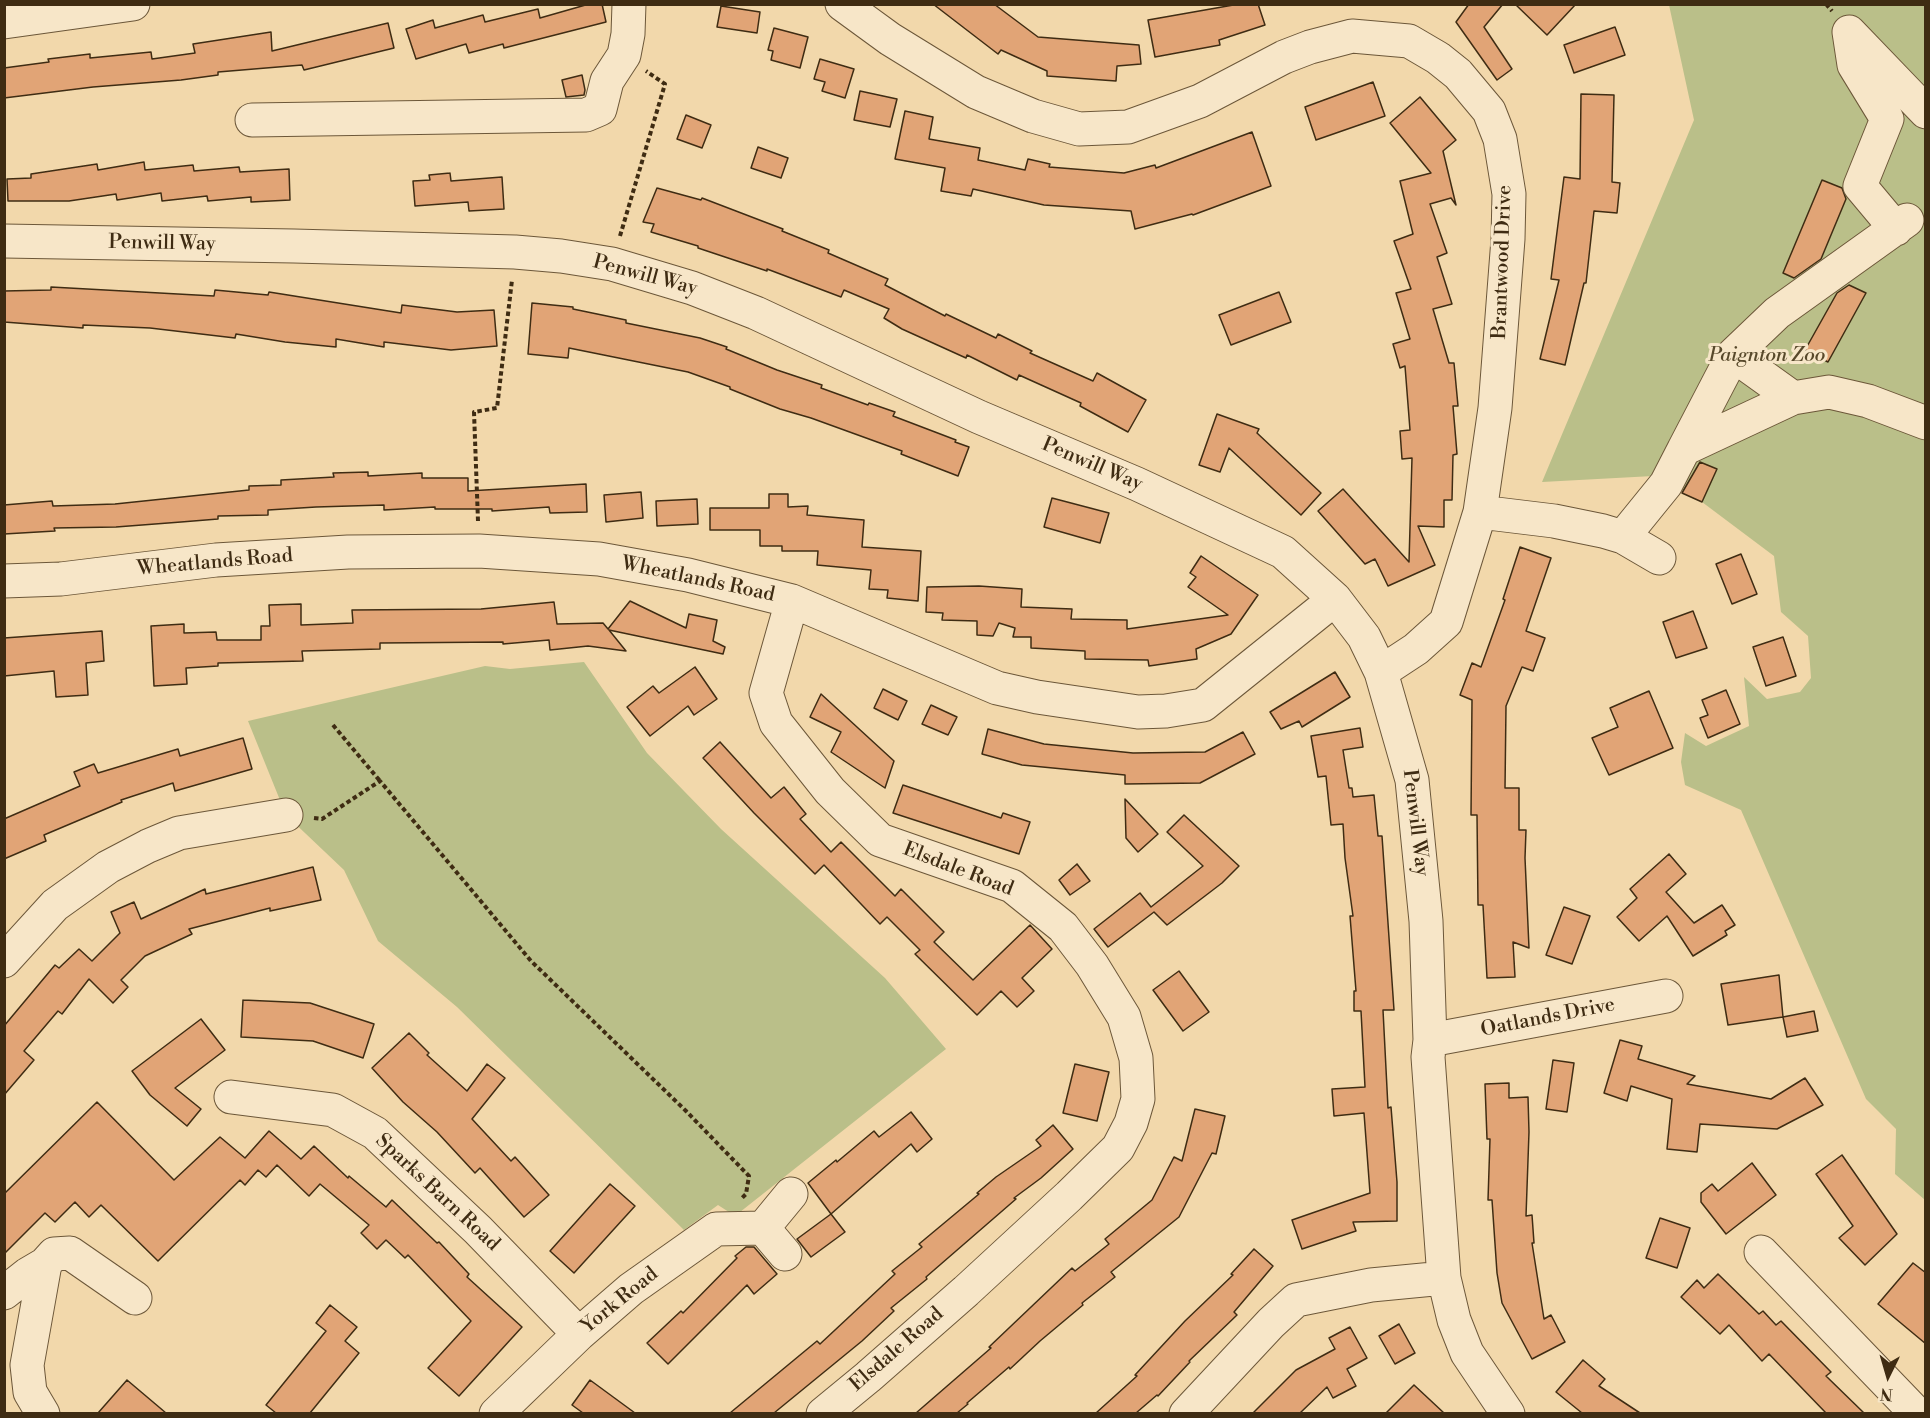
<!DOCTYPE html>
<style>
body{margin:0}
#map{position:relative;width:1930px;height:1418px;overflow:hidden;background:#f2d8ab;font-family:"Libre Bodoni",serif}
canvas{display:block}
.frame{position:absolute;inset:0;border:6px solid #3f2c13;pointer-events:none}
.north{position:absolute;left:1858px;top:1346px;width:60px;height:60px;-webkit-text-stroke:4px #f7e6c8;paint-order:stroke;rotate:185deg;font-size:16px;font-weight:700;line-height:24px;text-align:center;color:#3f2c13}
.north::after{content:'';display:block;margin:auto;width:21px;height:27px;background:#3f2c13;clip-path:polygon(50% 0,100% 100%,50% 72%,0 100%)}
</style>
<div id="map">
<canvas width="1930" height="1418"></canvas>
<div class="frame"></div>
<div class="north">N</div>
</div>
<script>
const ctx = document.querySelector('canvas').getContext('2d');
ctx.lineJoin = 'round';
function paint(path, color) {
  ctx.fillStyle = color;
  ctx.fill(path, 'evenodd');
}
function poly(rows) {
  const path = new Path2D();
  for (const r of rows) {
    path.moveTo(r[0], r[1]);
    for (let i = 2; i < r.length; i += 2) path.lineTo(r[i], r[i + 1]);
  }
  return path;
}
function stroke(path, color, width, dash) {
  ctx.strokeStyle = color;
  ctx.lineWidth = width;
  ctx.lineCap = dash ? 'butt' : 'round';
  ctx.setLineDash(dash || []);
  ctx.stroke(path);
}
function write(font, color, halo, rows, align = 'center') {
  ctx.font = font + ' "Libre Bodoni",serif';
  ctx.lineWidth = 6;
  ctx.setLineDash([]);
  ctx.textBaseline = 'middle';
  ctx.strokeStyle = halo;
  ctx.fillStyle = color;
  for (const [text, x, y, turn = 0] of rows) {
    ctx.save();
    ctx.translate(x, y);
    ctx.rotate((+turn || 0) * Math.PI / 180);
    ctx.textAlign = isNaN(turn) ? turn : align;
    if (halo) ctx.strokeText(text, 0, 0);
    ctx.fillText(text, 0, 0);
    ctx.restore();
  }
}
paint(poly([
 [1669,5,1925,5,1925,1200,1895,1174,1896,1129,1866,1099,1741,810,1685,785,1681,762,1685,733,1706,746,1749,726,1744,677,1767,699,1800,692,1811,678,1808,636,1781,612,1774,556,1702,502,1653,476,1542,482,1694,120],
 [584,662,647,753,721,829,885,978,946,1049,735,1216,718,1205,684,1230,457,1007,378,941,344,870,286,815,248,721,485,666,510,669]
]), '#babf89');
const building = poly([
 [589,4,602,4,606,22,504,48,503,44,469,53,466,44,416,59,406,29,433,20,435,28,483,15,485,22,538,9,540,18,589,4],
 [933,4,994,4,1038,37,1139,45,1141,64,1117,66,1116,81,1047,76,1047,71,1001,50,998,54,933,4],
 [1239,4,1258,4,1265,25,1219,40,1220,45,1155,57,1148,20,1239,4],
 [1469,4,1503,4,1484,27,1512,69,1497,80,1456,22,1469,4],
 [1515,4,1576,4,1547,35,1515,4],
 [721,6,760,12,757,33,717,27,721,6],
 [388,23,394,48,304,70,302,65,218,72,218,75,181,80,93,87,4,98,4,68,49,62,48,59,90,54,90,58,151,52,152,59,195,53,193,44,271,32,272,51,388,23],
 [1615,27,1625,55,1574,73,1564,45,1615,27],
 [774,28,808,37,800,68,771,60,773,51,768,50,774,28],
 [820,59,854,69,845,98,822,91,825,82,814,79,820,59],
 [582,75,585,90,584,95,566,97,562,80,582,75],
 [1373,82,1385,116,1316,140,1305,107,1373,82],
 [860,91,897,99,890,127,854,120,860,91],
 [1581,94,1614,95,1612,182,1620,183,1617,213,1594,211,1586,283,1584,283,1565,365,1540,359,1559,280,1551,279,1564,177,1580,179,1581,94],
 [1420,97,1456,140,1443,151,1456,205,1451,198,1430,204,1447,253,1437,257,1452,304,1433,309,1449,363,1454,363,1458,406,1453,406,1457,454,1453,455,1452,500,1444,500,1444,527,1418,526,1435,565,1388,586,1375,559,1365,564,1318,511,1343,489,1409,562,1412,458,1402,459,1400,431,1410,430,1405,366,1400,368,1393,344,1410,339,1396,293,1411,289,1394,241,1413,234,1400,181,1431,173,1390,123,1420,97],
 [905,111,933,117,929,139,980,148,978,160,1025,170,1028,159,1050,164,1049,167,1124,173,1155,165,1156,168,1252,132,1271,186,1193,215,1192,214,1135,229,1131,211,1044,205,973,189,971,196,941,191,945,168,895,159,905,111],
 [686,115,711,125,702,148,677,139,686,115],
 [758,147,788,158,781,178,751,168,758,147],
 [144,162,145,170,193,165,194,171,239,167,240,172,289,169,290,200,251,202,251,197,208,201,207,196,162,201,161,193,117,200,116,194,69,201,8,201,7,179,31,178,31,174,97,164,98,170,144,162],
 [450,173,451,181,502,177,504,209,469,211,468,202,415,206,413,181,430,180,429,175,450,173],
 [1822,180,1842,188,1846,199,1821,259,1794,278,1783,273,1822,180],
 [657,188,701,200,702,198,783,229,782,231,829,250,828,253,888,279,885,285,945,316,946,314,996,338,998,334,1032,351,1030,353,1093,381,1097,373,1146,400,1128,432,1080,406,1081,403,1019,375,1017,380,967,355,966,358,902,329,884,318,889,309,844,290,841,297,767,269,767,271,698,248,698,246,651,232,654,224,643,222,657,188],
 [1849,285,1866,293,1828,362,1805,350,1837,293,1849,285],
 [51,287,214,296,215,290,268,295,269,292,401,313,402,305,457,312,494,310,497,346,451,350,384,342,384,347,336,339,336,347,285,342,236,334,235,338,150,328,83,325,83,328,4,322,4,291,51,290,51,287],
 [1279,292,1291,322,1231,345,1219,315,1279,292],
 [532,303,573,307,573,309,626,320,626,323,700,338,727,347,726,349,777,370,822,385,821,388,868,405,869,403,895,412,893,416,956,440,955,442,969,447,958,476,901,454,902,451,811,418,780,409,730,389,730,387,688,372,569,348,568,358,528,354,532,303],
 [1217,414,1259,429,1257,433,1321,493,1301,515,1229,448,1220,472,1199,465,1217,414],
 [1700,462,1717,469,1702,502,1682,493,1700,462],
 [368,472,368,476,422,473,422,478,468,478,468,491,586,484,587,512,550,513,549,507,492,511,492,509,435,509,435,507,384,510,384,505,316,507,268,510,268,515,218,516,218,519,181,522,116,527,54,528,55,531,4,534,4,505,52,501,53,506,115,504,249,490,249,486,281,485,281,480,334,477,333,473,368,472],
 [641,492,643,518,606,522,604,495,641,492],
 [769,494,788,494,788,507,808,506,807,515,864,520,862,547,921,551,918,601,887,598,888,590,869,589,871,570,817,565,818,551,782,551,782,546,760,546,760,530,710,530,710,508,769,508,769,494],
 [1052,498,1109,513,1100,543,1044,527,1052,498],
 [697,499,698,524,657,526,656,501,697,499],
 [1520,547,1551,558,1526,631,1545,638,1533,671,1522,667,1506,706,1505,788,1519,788,1519,830,1526,830,1525,858,1529,948,1513,942,1515,977,1487,978,1483,905,1478,905,1477,815,1471,815,1472,700,1460,695,1472,663,1481,667,1505,600,1503,599,1520,547],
 [1741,554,1757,594,1732,604,1716,564,1741,554],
 [1201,556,1258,595,1231,634,1196,649,1197,659,1149,666,1148,660,1085,659,1085,651,1031,648,1031,637,1013,637,1015,628,999,623,993,636,977,635,977,621,942,620,943,613,926,612,927,587,979,586,1022,589,1021,607,1072,609,1071,619,1127,620,1127,629,1228,615,1188,587,1196,577,1190,573,1201,556],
 [630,601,686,628,689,614,717,620,713,641,725,647,723,654,609,630,626,651,588,646,550,650,549,640,503,644,503,642,380,643,380,649,302,651,303,661,218,663,218,666,186,668,187,684,154,686,151,626,184,624,184,633,216,632,217,640,261,640,261,626,270,626,269,605,301,604,301,625,353,623,352,610,481,609,554,602,557,624,603,623,608,629,630,601],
 [1693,611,1707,648,1676,658,1663,622,1693,611],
 [102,631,104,661,86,663,88,695,56,697,54,671,4,676,4,638,102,631],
 [1783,637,1796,676,1766,686,1753,647,1783,637],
 [695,667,717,699,694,715,688,706,650,736,627,707,653,686,659,693,695,667],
 [1335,672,1350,697,1302,727,1299,721,1281,729,1270,712,1335,672],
 [883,689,907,701,898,720,874,708,883,689],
 [1726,690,1740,724,1708,738,1700,718,1708,715,1702,700,1726,690],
 [1649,691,1673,748,1609,775,1592,738,1618,727,1610,708,1649,691],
 [821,694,894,761,885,788,831,752,841,732,810,717,821,694],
 [931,705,957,717,948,735,922,724,931,705],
 [1360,728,1363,747,1343,750,1349,788,1352,788,1353,797,1374,795,1378,836,1382,836,1394,1010,1383,1010,1388,1108,1391,1107,1397,1182,1397,1221,1353,1222,1356,1231,1302,1249,1292,1220,1370,1193,1364,1113,1334,1116,1332,1089,1365,1087,1361,1011,1354,1011,1354,991,1356,991,1350,916,1353,916,1345,858,1343,824,1331,825,1326,776,1318,777,1311,736,1360,728],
 [988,729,1044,744,1133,753,1205,752,1243,732,1255,754,1200,783,1125,784,1125,775,1022,765,982,754,988,729],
 [243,738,252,769,175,791,173,783,121,800,122,802,44,835,46,841,4,859,4,819,80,786,74,772,94,764,98,773,178,749,180,756,243,738],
 [720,742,771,798,784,787,806,814,800,819,831,852,841,842,895,896,901,889,944,932,934,942,973,980,1030,925,1052,949,1022,978,1034,991,1017,1007,1001,991,977,1015,915,954,920,950,887,917,880,924,824,865,815,874,754,813,703,758,720,742],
 [903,785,1001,818,1003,813,1030,822,1019,854,893,813,903,785],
 [1125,799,1158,834,1138,852,1126,838,1125,799],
 [1184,815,1239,866,1222,883,1167,925,1154,912,1108,947,1094,929,1140,893,1151,907,1203,866,1167,832,1184,815],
 [1669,854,1686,874,1666,892,1694,923,1722,905,1735,925,1725,931,1727,935,1693,956,1667,916,1639,941,1617,917,1637,898,1630,889,1669,854],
 [1077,864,1090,881,1070,895,1059,880,1077,864],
 [313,867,321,900,270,911,270,908,189,929,192,934,145,956,121,980,128,987,113,1003,89,979,62,1014,58,1011,24,1051,34,1060,4,1095,4,1026,55,965,59,968,79,949,92,961,120,933,111,912,134,902,141,919,205,889,206,894,313,867],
 [1564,907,1590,916,1572,964,1546,955,1564,907],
 [1179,971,1209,1012,1183,1031,1153,990,1179,971],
 [1779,975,1783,1017,1728,1025,1721,984,1779,975],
 [243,1000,310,1003,374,1024,363,1058,313,1041,241,1037,243,1000],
 [1814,1011,1818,1031,1787,1037,1783,1017,1814,1011],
 [201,1019,225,1050,175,1088,201,1109,187,1126,150,1095,132,1071,201,1019],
 [409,1033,429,1053,427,1055,467,1091,487,1064,505,1078,472,1119,511,1161,515,1157,549,1195,524,1217,480,1168,475,1173,437,1132,403,1102,372,1068,409,1033],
 [1620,1040,1642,1046,1638,1059,1695,1076,1687,1084,1771,1099,1805,1078,1823,1105,1777,1129,1700,1124,1697,1152,1667,1149,1672,1099,1631,1086,1627,1101,1604,1093,1620,1040],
 [1553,1060,1574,1063,1567,1112,1546,1109,1553,1060],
 [1075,1064,1109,1072,1097,1121,1063,1113,1075,1064],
 [1509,1083,1509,1098,1528,1097,1529,1132,1526,1216,1532,1215,1534,1243,1532,1243,1544,1319,1551,1315,1565,1342,1532,1359,1502,1303,1497,1273,1492,1200,1488,1200,1490,1139,1487,1139,1485,1084,1509,1083],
 [97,1102,174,1180,220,1137,245,1158,269,1131,301,1159,314,1146,348,1178,349,1176,386,1207,392,1200,437,1243,439,1242,469,1274,467,1277,522,1327,459,1396,428,1368,471,1321,408,1255,405,1258,386,1240,377,1249,361,1233,369,1225,320,1184,309,1196,277,1165,266,1177,258,1170,245,1185,240,1180,158,1261,101,1205,89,1217,75,1202,55,1222,45,1213,4,1254,4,1194,97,1102],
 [1195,1109,1225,1116,1216,1154,1212,1153,1179,1217,1111,1272,1115,1277,1082,1303,1083,1305,1040,1341,1010,1369,1009,1367,967,1403,968,1404,957,1413,916,1413,991,1348,989,1347,1072,1268,1075,1271,1109,1244,1105,1239,1152,1200,1174,1157,1182,1161,1195,1109],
 [911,1112,932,1139,917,1152,911,1144,831,1214,808,1183,836,1160,837,1162,874,1131,879,1137,911,1112],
 [1053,1125,1073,1149,1041,1178,1014,1198,1016,1199,926,1277,927,1279,891,1308,894,1311,862,1341,774,1413,730,1413,817,1341,820,1344,895,1274,892,1271,922,1247,919,1244,979,1194,977,1193,996,1177,1041,1146,1036,1140,1053,1125],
 [1842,1155,1897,1234,1865,1265,1839,1238,1853,1226,1816,1174,1842,1155],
 [1752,1163,1776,1195,1726,1234,1701,1202,1701,1193,1712,1184,1718,1191,1752,1163],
 [610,1184,635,1206,574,1273,550,1251,610,1184],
 [831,1214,845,1232,811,1257,797,1239,831,1214],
 [1660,1218,1690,1228,1677,1268,1646,1258,1660,1218],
 [746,1247,754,1247,777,1274,754,1294,747,1285,668,1364,647,1343,681,1311,683,1313,737,1258,735,1256,746,1247],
 [1254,1249,1273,1266,1234,1312,1237,1315,1189,1361,1190,1362,1158,1396,1157,1395,1136,1413,1096,1413,1137,1376,1135,1375,1185,1321,1233,1275,1231,1274,1254,1249],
 [1913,1263,1926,1273,1926,1344,1878,1304,1913,1263],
 [1718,1274,1759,1314,1763,1311,1776,1325,1781,1321,1831,1372,1826,1376,1864,1413,1826,1413,1769,1354,1762,1361,1729,1325,1720,1334,1681,1297,1697,1280,1704,1288,1718,1274],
 [330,1305,357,1327,345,1341,359,1353,310,1413,276,1413,266,1405,326,1331,316,1323,330,1305],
 [1399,1324,1415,1353,1395,1364,1379,1336,1399,1324],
 [1350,1327,1367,1358,1347,1369,1356,1386,1333,1398,1327,1387,1300,1413,1253,1413,1296,1370,1335,1349,1329,1338,1350,1327],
 [1583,1360,1605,1379,1599,1386,1640,1413,1582,1413,1556,1392,1583,1360],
 [127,1380,166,1413,98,1413,127,1380],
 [590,1380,635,1413,583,1413,572,1405,590,1380],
 [1414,1385,1444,1413,1386,1413,1414,1385]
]);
paint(building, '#e1a476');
stroke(building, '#3f2c13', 1.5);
const minor = poly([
 [842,4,890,39,976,92,1033,116,1079,129,1128,127,1200,101,1284,57,1310,47,1352,36,1409,41,1438,58,1458,74,1489,111,1500,139,1509,194,1508,239,1495,408,1480,512,1446,622,1416,649,1381,672],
 [4,22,133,4],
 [252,120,586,115,600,109,607,81,624,55,628,34,629,4],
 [1896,229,1860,186,1887,119,1854,65,1849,32,1926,112],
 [4,241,294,246,515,252,561,256,612,264,692,288,756,313,979,417,1137,484,1283,552,1335,599,1364,637,1381,672,1412,780,1426,921,1430,1040,1428,1057,1444,1278,1454,1320,1467,1353,1508,1414],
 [1733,355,1793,398,1829,392,1868,401,1926,423],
 [1793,398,1684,449,1733,355,1777,313,1907,220],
 [1480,512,1554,521,1603,531,1623,537,1659,558],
 [1623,537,1666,484,1684,449],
 [4,581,61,579,216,560,348,552,479,551,599,559,688,575,792,601,997,688,1037,697,1138,712,1166,711,1203,705,1335,599],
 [792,601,766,693,776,723,830,791,880,840,1012,886,1063,927,1092,965,1124,1017,1136,1058,1138,1099,1131,1123,1118,1148,1069,1196,966,1291,868,1377,823,1414],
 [4,961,55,905,108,867,148,846,179,833,286,815],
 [1430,1040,1666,996],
 [231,1097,333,1110,375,1133,478,1230,579,1334],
 [763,1228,785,1254],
 [1761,1252,1917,1414],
 [4,1293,28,1274,45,1264],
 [43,1414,30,1392,27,1365,45,1264,54,1254,70,1253,135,1298],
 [496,1414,579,1334,631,1289,716,1229,763,1228,791,1194],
 [1186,1414,1271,1323,1296,1300,1371,1285,1444,1278]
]);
stroke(minor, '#6c5739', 35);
stroke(poly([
 [1826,4,1832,11],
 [620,236,665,84,646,71],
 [478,521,474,412,497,408,512,280],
 [333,725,380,781],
 [314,818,322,819,380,781,531,961,686,1111,749,1176,746,1194,741,1199]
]), '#3f2c13', 4, [4.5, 3]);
stroke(minor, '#f7e6c8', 33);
write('20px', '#3f2c13', '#f7e6c8', [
 ["Penwill Way",162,244,1],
 ["Brantwood Drive",1503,262,-88],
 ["Penwill Way",645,276,15],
 ["Penwill Way",1092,465,23],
 ["Wheatlands Road",215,563,-5],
 ["Wheatlands Road",698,580,12],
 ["Penwill Way",1415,823,83],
 ["Elsdale Road",958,870,21],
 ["Oatlands Drive",1548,1018,-11],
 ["Sparks Barn Road",437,1193,43],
 ["York Road",620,1301,-39],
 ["Elsdale Road",897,1350,-41]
]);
write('italic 20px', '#58492b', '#f7e6c8', [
 ["Paignton Zoo",1767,356]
]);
</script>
